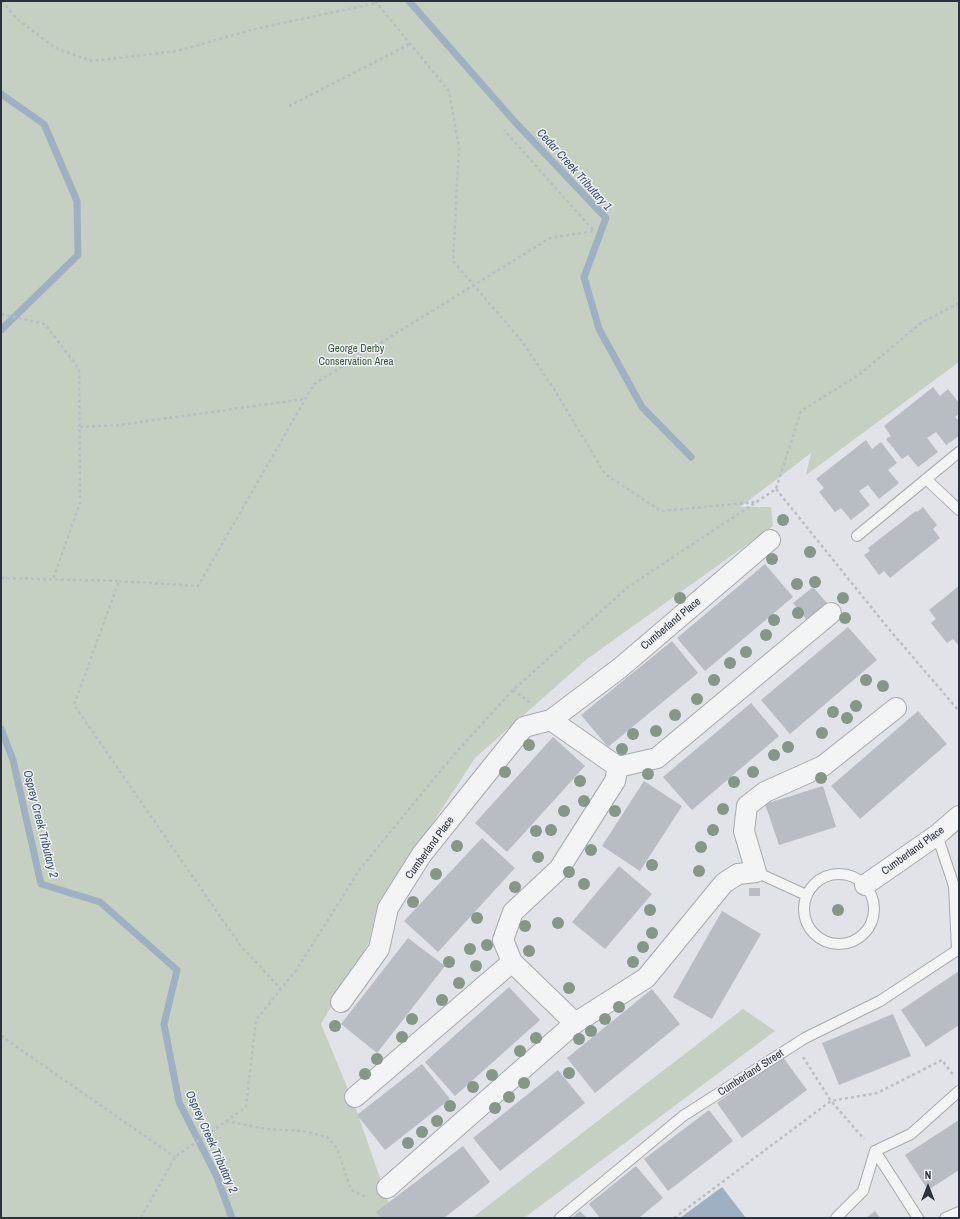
<!DOCTYPE html>
<style>
body{margin:0}
#map{position:relative;width:960px;height:1219px;overflow:hidden;background:#e0e3e7;font-family:"Archivo Narrow",sans-serif}
canvas{display:block}
.frame{position:absolute;inset:0;border:2px solid #2b313d;pointer-events:none}
.north{position:absolute;left:908px;top:1167px;width:40px;height:40px;-webkit-text-stroke:3px #eff2f5;paint-order:stroke;rotate:0deg;font-size:11px;font-weight:700;line-height:16px;text-align:center;color:#2b313d}
.north::after{content:'';display:block;margin:auto;width:14px;height:18px;background:#2b313d;clip-path:polygon(50% 0,100% 100%,50% 72%,0 100%)}
</style>
<div id="map">
<canvas width="960" height="1219"></canvas>
<div class="frame"></div>
<div class="north">N</div>
</div>
<script>
const ctx = document.querySelector('canvas').getContext('2d');
ctx.lineJoin = 'round';
function paint(path, color) {
  ctx.fillStyle = color;
  ctx.fill(path, 'evenodd');
}
function poly(rows) {
  const path = new Path2D();
  for (const r of rows) {
    if (r.length === 3) {
      path.moveTo(r[0] + r[2], r[1]);
      path.arc(r[0], r[1], r[2], 0, 2 * Math.PI);
      continue;
    }
    path.moveTo(r[0], r[1]);
    for (let i = 2; i < r.length; i += 2) path.lineTo(r[i], r[i + 1]);
  }
  return path;
}
function stroke(path, color, width, dash) {
  ctx.strokeStyle = color;
  ctx.lineWidth = width;
  ctx.lineCap = dash ? 'butt' : 'round';
  ctx.setLineDash(dash || []);
  ctx.stroke(path);
}
function write(font, color, halo, rows, align = 'center') {
  ctx.font = font + ' "Archivo Narrow",sans-serif';
  ctx.lineWidth = 3;
  ctx.setLineDash([]);
  ctx.textBaseline = 'middle';
  ctx.strokeStyle = halo;
  ctx.fillStyle = color;
  for (const [text, x, y, turn = 0] of rows) {
    ctx.save();
    ctx.translate(x, y);
    ctx.rotate((+turn || 0) * Math.PI / 180);
    ctx.textAlign = isNaN(turn) ? turn : align;
    if (halo) ctx.strokeText(text, 0, 0);
    ctx.fillText(text, 0, 0);
    ctx.restore();
  }
}
paint(poly([
 [1,1,959,1,959,362,806,475,811,453,740,507,771,507,773,526,587,659,475,758,377,908,369,942,321,1024,355,1106,394,1218,1,1218],
 [743,1009,775,1031,524,1218,472,1218]
]), '#c5d0c2');
paint(poly([
 [722,1187,746,1218,680,1218]
]), '#9fb0c3');
stroke(poly([
 [409,1,515,122,606,218,584,277,599,329,642,407,691,457],
 [1,94,44,124,77,201,78,255,1,330],
 [1,729,13,760,41,884,100,902,177,970,164,1024,179,1102,217,1177,232,1218]
]), '#9fb0c3', 7);
paint(poly([
 [933,387,940,396,948,389,959,403,959,414,955,417,959,421,959,436,946,445,936,432,927,438,938,452,918,467,908,455,902,459,886,439,891,436,884,426],
 [866,440,872,449,881,442,897,463,888,470,899,483,879,499,868,485,859,491,870,505,851,520,841,508,835,512,819,492,824,488,816,479],
 [923,507,937,525,933,529,940,538,890,578,884,571,879,575,864,555,870,551,868,548,916,511,917,512],
 [765,564,793,597,705,671,677,638],
 [959,586,959,646,953,639,947,643,931,623,936,619,929,610],
 [813,587,827,603,807,620,793,603],
 [848,627,877,660,790,734,761,700],
 [672,641,698,673,608,747,581,715],
 [751,703,779,736,692,810,663,777],
 [918,711,947,744,860,819,831,786],
 [553,737,585,766,507,852,475,823],
 [644,781,682,806,640,871,602,846],
 [823,786,836,827,779,845,765,804],
 [482,838,515,868,438,952,404,921],
 [619,866,652,894,605,949,572,922],
 [749,888,760,888,760,896,749,896],
 [722,911,761,934,712,1019,673,997],
 [408,938,445,966,377,1053,341,1024],
 [959,971,959,1025,926,1047,901,1010],
 [509,987,540,1020,455,1096,425,1062],
 [652,989,680,1024,595,1093,567,1058],
 [893,1014,911,1056,839,1085,822,1043],
 [782,1056,807,1090,742,1138,717,1103],
 [422,1064,450,1099,385,1150,357,1115],
 [558,1070,585,1103,500,1171,473,1138],
 [709,1110,733,1141,668,1191,644,1159],
 [959,1120,959,1170,928,1190,905,1155],
 [463,1146,490,1182,444,1218,381,1218,376,1212],
 [636,1166,663,1198,639,1218,600,1218,589,1204],
 [580,1211,587,1218,572,1218],
 [875,1211,880,1218,866,1218]
]), '#b8bcc3');
const lane = poly([
 [926,479,959,510],
 [857,536,959,452],
 [937,835,954,886,957,950],
 [756,872,806,895],
 [839,909,35],
 [875,1151,918,1218],
 [560,1218,683,1116,805,1038,880,1001,959,949],
 [836,1218,863,1191,875,1151,911,1134,959,1091],
 [945,1218,959,1212]
]);
const street = poly([
 [551,720,618,767,657,758,831,613],
 [865,885,937,835,959,816],
 [341,1002,379,949,388,908,422,854,524,727,551,720,620,668,770,540],
 [575,1023,512,962,503,940,513,912,559,869,615,781,618,767],
 [355,1097,512,962],
 [387,1188,575,1023,646,978,724,883,738,874,756,872,744,831,747,806,765,792,823,766,896,708]
]);
stroke(lane, '#a6aab1', 12);
stroke(street, '#a6aab1', 22);
stroke(poly([
 [2,1,16,18,55,48,92,61,177,51,255,29,377,3],
 [375,1,449,91,459,147,453,261,521,340,554,389,605,474,661,511,756,502],
 [289,106,410,44],
 [1,314,45,324,79,369,80,503,53,579],
 [80,427,119,425,305,399],
 [776,489,888,628,959,711],
 [1,578,119,581,74,705,240,945,281,989],
 [119,581,198,586,314,384,550,238,594,231,504,130],
 [513,690,531,703],
 [1,1036,175,1157],
 [803,1057,831,1101,864,1139],
 [226,1121,266,1129,303,1131,327,1137,337,1148,351,1190,366,1197,368,1196],
 [141,1218,175,1157,246,1107,256,1020,297,969,360,869,451,758,513,690,628,587,776,489,801,411,860,374,921,323,959,303],
 [674,1218,831,1101,877,1093,942,1060,954,1076]
]), '#babdc2', 2.5, [3, 3]);
stroke(lane, '#f2f4f6', 10);
stroke(street, '#f2f4f6', 20);
ctx.fillStyle = '#879688';
for (const [x, y] of [
 [783,520],
 [810,552],
 [772,559],
 [815,582],
 [797,584],
 [680,598],
 [843,598],
 [798,613],
 [845,618],
 [774,620],
 [766,635],
 [746,652],
 [730,663],
 [714,680],
 [866,680],
 [883,686],
 [697,699],
 [856,706],
 [833,712],
 [675,715],
 [847,718],
 [656,731],
 [822,733],
 [633,734],
 [529,745],
 [788,747],
 [622,749],
 [774,755],
 [505,772],
 [753,772],
 [648,774],
 [821,778],
 [580,781],
 [734,782],
 [584,801],
 [723,809],
 [564,811],
 [615,811],
 [551,830],
 [713,830],
 [536,831],
 [457,846],
 [701,847],
 [591,850],
 [538,857],
 [652,865],
 [699,871],
 [569,872],
 [436,874],
 [584,884],
 [515,887],
 [413,902],
 [650,910],
 [838,910],
 [477,918],
 [558,923],
 [525,926],
 [652,933],
 [487,945],
 [643,947],
 [470,949],
 [529,951],
 [449,962],
 [633,962],
 [476,966],
 [459,983],
 [569,988],
 [442,1000],
 [619,1007],
 [412,1019],
 [605,1019],
 [335,1026],
 [591,1031],
 [402,1037],
 [536,1038],
 [579,1039],
 [520,1051],
 [377,1059],
 [569,1073],
 [365,1074],
 [492,1075],
 [524,1083],
 [473,1087],
 [509,1097],
 [450,1106],
 [495,1108],
 [437,1121],
 [422,1132],
 [408,1143]
]) {
  ctx.beginPath();
  ctx.arc(x, y, 6, 0, 2 * Math.PI);
  ctx.fill();
}
write('11px', '#3e573a', '#eff2f5', [
 ["George Derby",356,349],
 ["Conservation Area",356,362]
]);
write('11px', '#2b313d', '#eff2f5', [
 ["Cumberland Place",671,624,-40],
 ["Cumberland Place",430,848,-54],
 ["Cumberland Place",913,851,-36],
 ["Cumberland Street",751,1073,-33]
]);
write('italic 12px', '#3a4f6c', '#eff2f5', [
 ["Cedar Creek Tributary 1",574,170,48],
 ["Osprey Creek Tributary 2",40,824,76],
 ["Osprey Creek Tributary 2",211,1142,66]
]);
</script>
